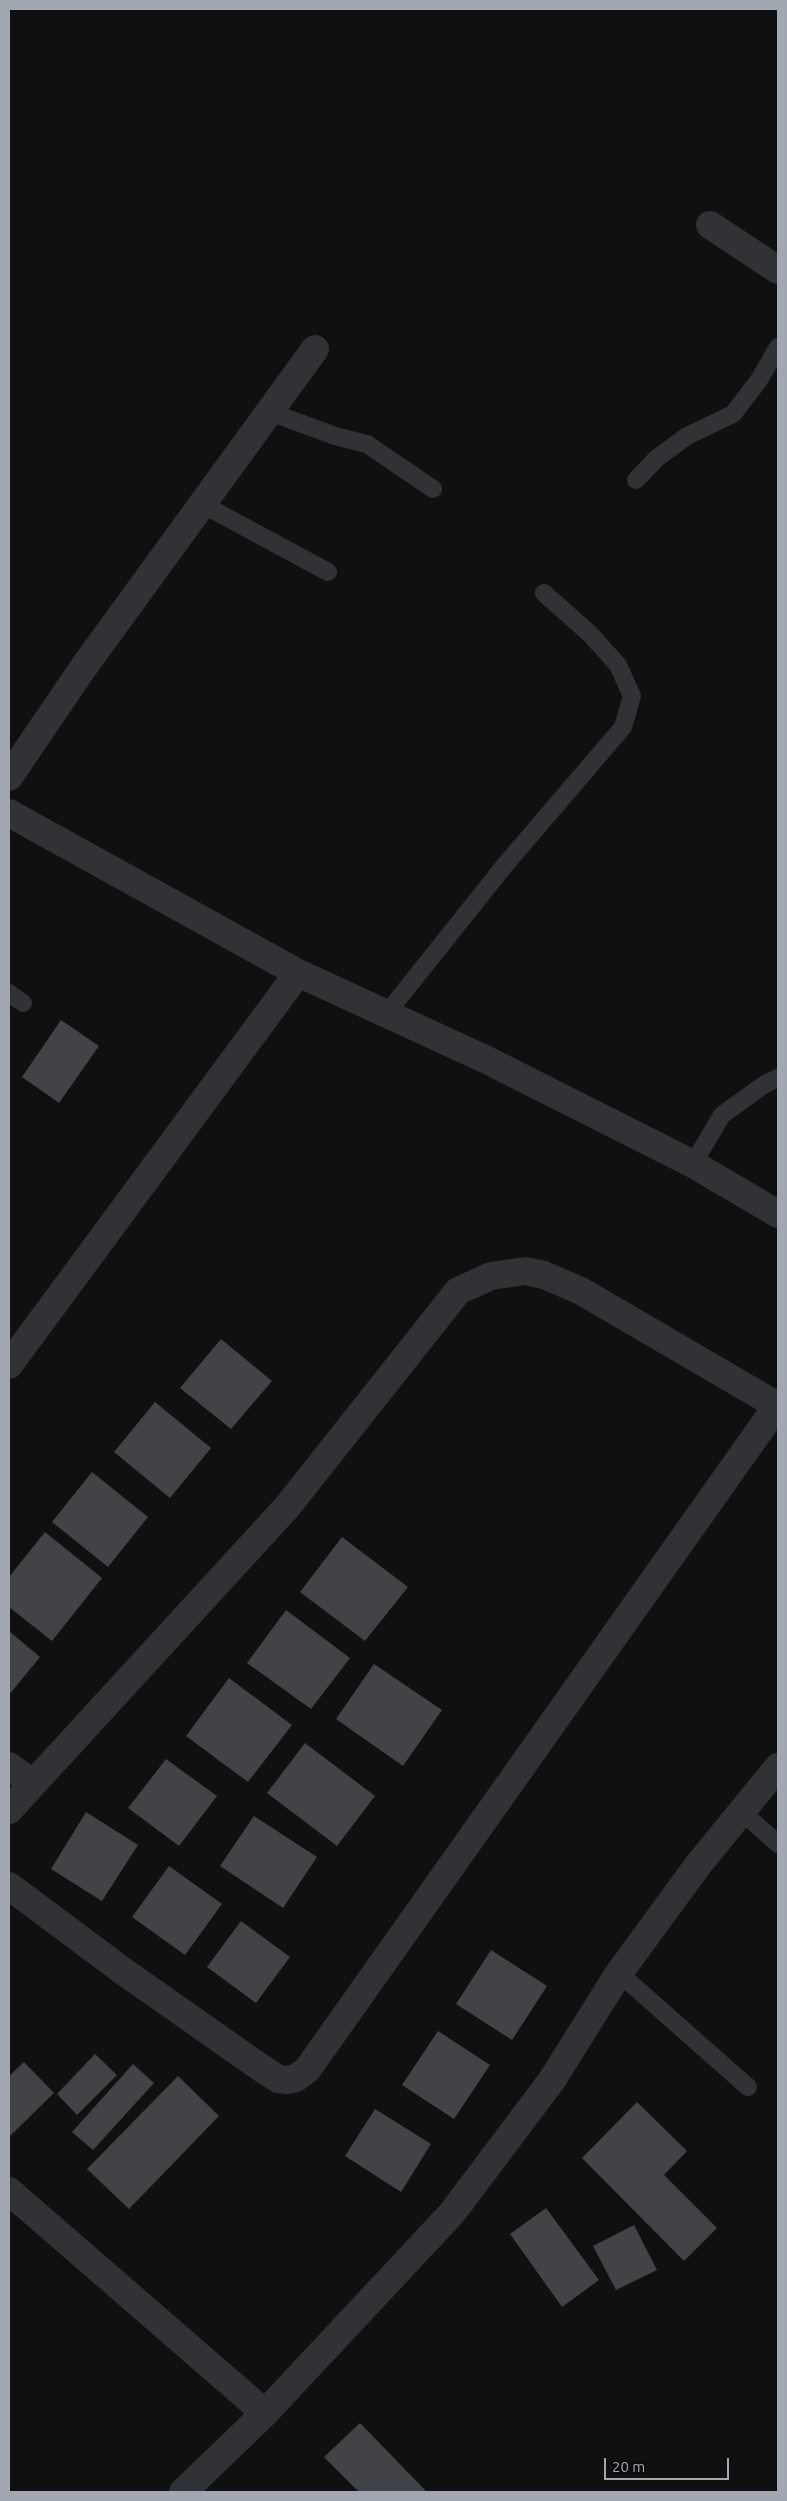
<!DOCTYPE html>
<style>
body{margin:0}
#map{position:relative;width:787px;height:2501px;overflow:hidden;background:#101011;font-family:Ubuntu,sans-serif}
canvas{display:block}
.frame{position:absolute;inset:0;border:10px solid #a2a8b1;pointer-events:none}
.scale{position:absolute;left:604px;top:2458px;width:125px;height:22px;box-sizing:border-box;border:2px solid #a2a8b1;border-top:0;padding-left:6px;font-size:15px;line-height:18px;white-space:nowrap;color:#a2a8b1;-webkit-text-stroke:4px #0b0b0c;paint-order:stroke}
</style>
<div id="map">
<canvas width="787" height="2501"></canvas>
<div class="frame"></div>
<div class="scale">20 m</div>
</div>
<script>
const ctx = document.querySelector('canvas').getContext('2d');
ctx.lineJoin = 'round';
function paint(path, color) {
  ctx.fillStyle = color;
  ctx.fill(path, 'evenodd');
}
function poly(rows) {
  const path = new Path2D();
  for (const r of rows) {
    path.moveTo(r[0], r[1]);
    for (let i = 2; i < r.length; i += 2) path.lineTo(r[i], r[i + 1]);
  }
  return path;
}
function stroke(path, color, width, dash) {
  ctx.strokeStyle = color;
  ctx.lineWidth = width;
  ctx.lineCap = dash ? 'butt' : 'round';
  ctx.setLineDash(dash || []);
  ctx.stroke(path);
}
paint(poly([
 [61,1020,99,1046,59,1103,22,1077],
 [221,1339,272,1381,231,1429,180,1388],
 [155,1402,211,1448,170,1498,114,1452],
 [92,1472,148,1517,108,1567,52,1522],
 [45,1532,102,1578,52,1641,9,1607,9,1577],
 [342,1537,408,1587,365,1641,300,1592],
 [286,1610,350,1658,311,1709,247,1663],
 [9,1631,40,1657,9,1695],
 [374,1664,442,1710,403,1766,336,1719],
 [229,1678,292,1725,248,1782,186,1736],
 [305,1743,375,1796,337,1846,267,1793],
 [166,1759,217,1796,179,1846,128,1808],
 [86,1812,138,1845,102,1901,51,1869],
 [254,1816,317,1857,283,1908,220,1866],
 [169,1866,222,1904,185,1955,132,1917],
 [241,1921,290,1957,256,2003,207,1967],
 [491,1950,547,1986,512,2040,456,2004],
 [438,2031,490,2065,454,2119,402,2085],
 [95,2054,117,2075,77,2115,57,2094],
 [24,2062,54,2093,9,2137,9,2076],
 [133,2064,154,2083,93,2150,72,2132],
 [178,2076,219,2116,129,2209,87,2169],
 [637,2102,687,2151,664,2175,717,2228,684,2261,582,2158],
 [375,2109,431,2144,401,2192,345,2156],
 [546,2208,599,2280,562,2307,510,2234],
 [634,2225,657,2270,616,2290,593,2246],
 [360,2423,426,2491,424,2492,359,2492,324,2457]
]), '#414347');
stroke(poly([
 [270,412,335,436,367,444,433,489],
 [636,480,657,458,687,436,733,414,759,380,778,347],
 [202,504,328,572],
 [9,993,23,1003],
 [387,1013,505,865,623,727,632,696,618,665,590,634,544,593],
 [693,1164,722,1115,765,1084,778,1078],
 [741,1811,778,1844],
 [619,1973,748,2087]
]), '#313236', 18);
stroke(poly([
 [710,225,778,270],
 [9,777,83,668,315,349],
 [9,813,298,973,487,1060,693,1164,778,1214],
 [9,1365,298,973],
 [9,1766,32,1783],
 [9,1810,287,1507,458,1291,491,1276,525,1271,544,1275,581,1291,778,1406],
 [9,1886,123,1971,254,2063,278,2079,287,2080,296,2078,307,2070,777,1406],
 [9,2191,265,2413],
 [183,2492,265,2413,452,2213,552,2080,619,1973,698,1865,778,1767]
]), '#313236', 28);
</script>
